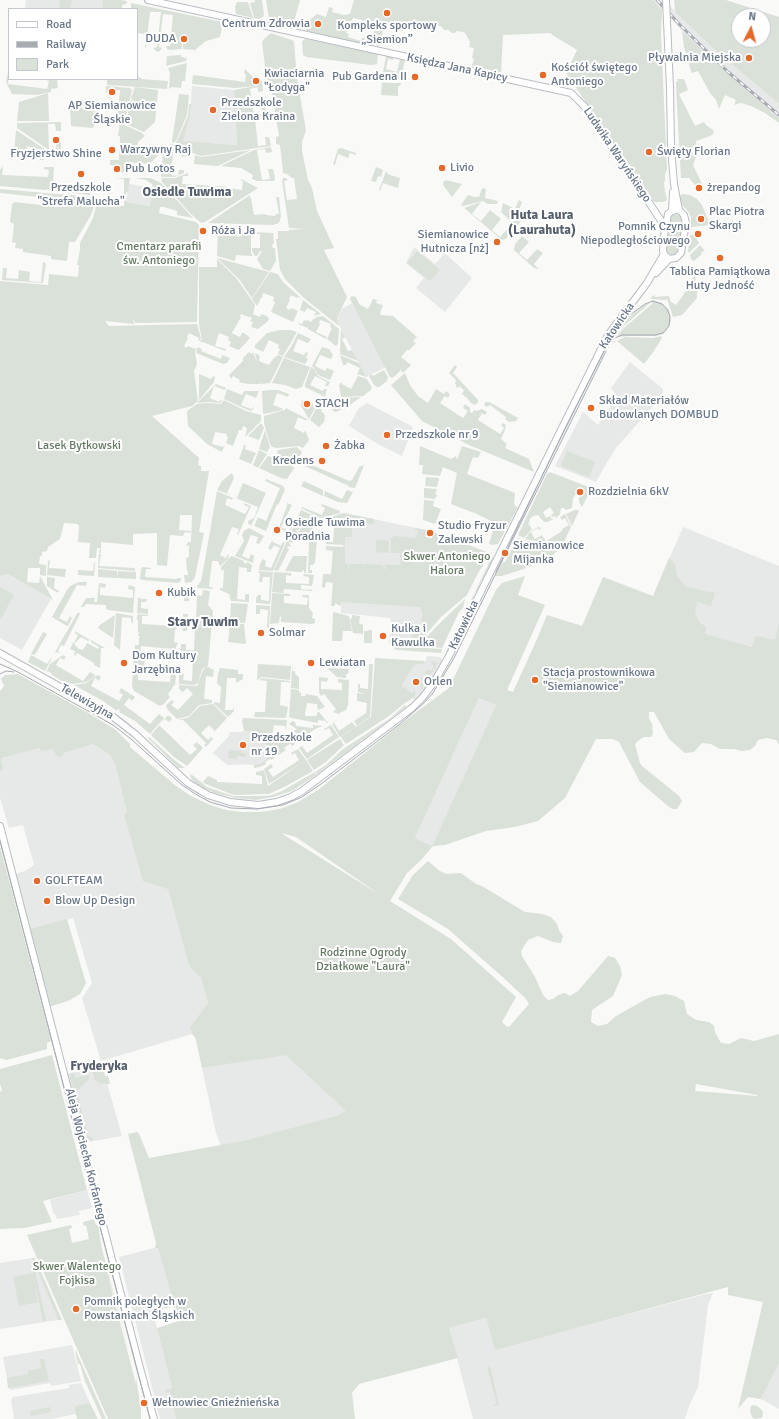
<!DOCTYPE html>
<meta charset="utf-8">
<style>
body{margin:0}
#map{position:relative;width:779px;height:1419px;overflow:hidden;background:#f9f9f7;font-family:Signika,sans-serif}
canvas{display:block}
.legend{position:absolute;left:8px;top:8px;width:130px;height:72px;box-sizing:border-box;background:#fff;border:1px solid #c3c8cf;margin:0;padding:5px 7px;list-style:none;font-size:12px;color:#687688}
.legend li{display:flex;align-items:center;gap:8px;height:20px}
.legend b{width:20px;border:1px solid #c3c8cf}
.north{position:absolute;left:731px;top:8px;width:40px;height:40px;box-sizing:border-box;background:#fff;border:1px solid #c3c8cf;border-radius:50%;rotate:6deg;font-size:11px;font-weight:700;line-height:16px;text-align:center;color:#687688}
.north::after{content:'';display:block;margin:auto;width:14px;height:18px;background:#e46a2c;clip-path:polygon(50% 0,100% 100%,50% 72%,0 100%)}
</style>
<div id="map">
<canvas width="779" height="1419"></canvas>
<ul class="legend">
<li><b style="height:5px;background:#fff"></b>Road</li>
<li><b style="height:5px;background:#a7acb3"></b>Railway</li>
<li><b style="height:11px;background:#dae1d8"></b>Park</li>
</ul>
<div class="north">N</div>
</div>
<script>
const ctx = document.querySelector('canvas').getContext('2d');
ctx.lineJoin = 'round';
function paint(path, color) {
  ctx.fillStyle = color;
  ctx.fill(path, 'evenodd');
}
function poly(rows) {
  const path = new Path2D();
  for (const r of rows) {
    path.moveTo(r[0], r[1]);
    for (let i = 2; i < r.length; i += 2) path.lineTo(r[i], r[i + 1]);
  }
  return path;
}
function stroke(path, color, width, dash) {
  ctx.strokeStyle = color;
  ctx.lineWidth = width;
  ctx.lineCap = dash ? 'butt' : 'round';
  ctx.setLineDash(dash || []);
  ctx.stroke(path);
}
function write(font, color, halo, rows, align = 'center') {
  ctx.font = font + ' Signika,sans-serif';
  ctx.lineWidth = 4;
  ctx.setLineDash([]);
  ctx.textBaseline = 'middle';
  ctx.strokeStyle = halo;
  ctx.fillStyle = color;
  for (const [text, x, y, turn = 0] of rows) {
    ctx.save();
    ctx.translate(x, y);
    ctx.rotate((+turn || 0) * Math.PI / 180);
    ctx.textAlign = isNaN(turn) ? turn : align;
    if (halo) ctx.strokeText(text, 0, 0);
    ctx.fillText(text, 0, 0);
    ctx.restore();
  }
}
paint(poly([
 [26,0,103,0,102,9,25,9],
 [653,0,666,0,675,12,714,49,779,104,779,118,721,68,692,41],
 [192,86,234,90,237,145,182,141,190,116],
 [129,184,153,188,151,206,126,202],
 [414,247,435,264,445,253,472,278,445,312,416,288,424,278,406,263],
 [352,303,386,367,366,377,339,325,337,318,343,308],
 [630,362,663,389,663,395,616,448,606,464,596,482,555,466,583,412,598,425,601,421,617,396,611,388],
 [367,403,413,427,402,456,378,444,349,426,358,409],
 [344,513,426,530,420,607,422,612,419,645,389,644,391,620,390,618,341,613],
 [683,527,779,566,779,660,707,637,653,596],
 [8,574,51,599,22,650,0,638,0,576],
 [427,656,440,657,443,661,426,689,415,700,397,688,415,661,425,662],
 [479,698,496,705,432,846,415,838],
 [242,731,252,732,252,737,264,737,271,757,260,764,227,765,213,753,228,737,230,732,242,732],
 [93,744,110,755,115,764,127,813,124,814,168,889,189,966,201,978,208,1003,190,1027,192,1034,101,1061,82,998,92,983,73,918,29,929,15,874,25,871,34,865,23,825,9,828,0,798,0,753,23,748],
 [286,1054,347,1111,336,1116,315,1122,243,1141,221,1146,216,1133,202,1068],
 [102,1065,122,1136,88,1142,67,1074],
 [87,1190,92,1208,79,1211,80,1215,57,1219,55,1214,54,1215,50,1200],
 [158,1247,175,1306,153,1312,172,1388,166,1390,166,1393,170,1392,176,1419,160,1419,119,1257],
 [32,1258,58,1320,0,1329,0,1263],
 [713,1293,708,1305,698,1387,689,1406,685,1419,473,1419,449,1328,486,1318,495,1349,706,1294],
 [72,1345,81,1381,51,1386,50,1383,11,1390,9,1389,3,1357],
 [779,1363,779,1409,761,1399],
 [81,1383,90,1403,74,1406,76,1414,52,1419,14,1419,11,1400,13,1397,69,1388,69,1385]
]), '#e7e8e8');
paint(poly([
 [58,0,72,0,70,9,59,9,60,1],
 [103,0,120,0,127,1,126,4,122,5,122,9,102,9],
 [255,0,262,0,264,14,263,17,259,19,254,18,250,3,255,2],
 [266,0,300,0,293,25,290,26,269,19],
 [354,0,653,0,662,10,661,35,667,170,665,174,665,181,664,182,665,192,667,199,666,201,663,202,654,202,577,89,566,73,577,50,554,36,550,33,503,35,501,73,472,66,474,59,472,58,474,48,469,47,470,42,465,33,463,32,457,31,455,33,452,33,448,30,444,30,441,26,410,25,400,27,385,23,379,46,371,43,377,21,374,20,370,33,371,22,353,18,352,21,349,21,346,33,349,34,348,37,361,41,362,38,365,38,364,44,306,31,304,25,317,14,326,17,329,7,333,8,332,12,344,15,350,14],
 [674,0,726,0,779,17,779,104,714,49,675,12],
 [739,16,763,16,763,40,739,40],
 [237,2,248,2,253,18,236,14,235,7],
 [131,3,155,8,237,25,232,28,222,27,220,37,206,41,195,50,183,49,183,44,186,44,186,38,183,37,182,41,181,42,181,44,182,44,182,49,170,50,167,49,166,46,170,46,173,15,163,14,159,47,162,48,160,51,157,52,153,48,157,47,161,12,150,12,146,47,145,47,146,34,137,33,137,9,131,9],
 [682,31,721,68,779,118,779,123,765,113,751,106,741,103,734,105,736,100,725,95,719,109,716,100,710,93,698,71,692,73,691,71,684,47],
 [271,33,294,41,297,79,306,130,302,142,302,151,308,180,312,188,317,211,334,248,324,250,347,297,337,318,339,326,304,298,285,279,280,270,276,239,278,239,278,231,289,231,289,230,304,229,289,228,282,181,283,178,286,178,288,180,284,181,287,200,297,199,294,178,292,178,287,174,283,173,283,171,280,145,276,144,276,137,279,136,270,82,267,82,262,42,265,38],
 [306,39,378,54,377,64,371,65,306,57,303,55,302,41],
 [181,55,181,57,187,58,186,61,166,66,167,56],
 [386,56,393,57,393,60,388,59,386,69,397,72,400,59,405,60,401,78,382,78],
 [187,63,185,81,182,81,181,88,172,87,169,89,170,73,168,68],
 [245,69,254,78,254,83,257,83,257,78,262,81,263,91,258,92,258,87,250,89,254,115,262,114,261,106,265,106,267,118,267,122,263,122,262,118,255,119,258,146,266,145,265,137,269,137,271,146,201,156,182,149,176,143,188,116,189,104,191,104,190,116,183,141,237,145,234,90,256,86,235,88,192,84,193,75,245,82,246,74,244,74],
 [8,72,9,72,8,84,47,89,49,81,46,80,46,79,57,79,58,88,51,89,51,92,37,95,12,94,6,82],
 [137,77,141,78,141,79,168,81,167,89,107,85,107,79,137,79],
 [677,79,684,79,688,90,679,94,695,126,704,122,706,125,714,131,713,134,710,136,696,141,697,154,693,165,702,184,695,185,689,178,681,178,676,86,676,82,678,81],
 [385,82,385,83,401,83,400,86,398,86,398,96,381,95,382,83],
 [106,86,130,88,132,90,126,116,119,121,117,120,120,90,112,90,112,93,106,93],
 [135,87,158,90,155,122,144,132,130,126,127,117,131,100,133,100,131,98],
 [48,93,49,121,17,121,19,102],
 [179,94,189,95,187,115,176,141,173,143,172,143,172,141],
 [70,107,95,110,94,126,92,128,71,126],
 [61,122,61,131,56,131,55,124,48,124,49,151,56,151,56,148,60,147,56,147,56,143,61,143,61,150,57,158,53,157,46,148,17,128,17,123],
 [120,123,142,133,145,136,138,142,138,148,159,150,162,152,161,153,158,155,150,164,127,162,125,169,127,170,127,173,120,172,119,166,110,165,110,160,119,160,120,136,118,136],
 [16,130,46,150,51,158,45,157,43,160,40,160,40,156,34,156,34,148,27,146,27,154,30,155,18,154,18,158,14,157,12,154,14,154],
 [171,144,176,145,181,150,186,152,185,157,181,156,181,150,179,150,178,152,173,152,171,175,178,176,179,170,184,170,184,173,182,174,174,177,161,177,163,153],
 [271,147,272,152,266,153,265,149,257,150,262,180,270,179,268,169,273,169,275,178,274,181,257,181,252,179,253,175,241,168,221,166,254,150],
 [341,148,356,153,356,155,350,153,348,158,338,154,335,165,333,164,338,149],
 [251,150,218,166,194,164,195,155,201,157],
 [3,166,2,175,48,177,49,170,44,169,44,167,54,167,53,182,49,189,45,190,0,186,0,170],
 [376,167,383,170,381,177,378,176,376,182,371,181],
 [386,171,387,173,390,175,400,178,398,188,383,183,380,191,379,190],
 [188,173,188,176,183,176,182,184,229,187,229,188,242,190,243,181,241,181,241,179,258,188,205,222,201,223,189,212,162,182,161,178,175,178],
 [115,178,130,178,128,192,126,192,126,202,150,206,153,188,152,184,146,180,136,178,151,178,161,183,193,218,177,215,177,211,164,207,160,207,159,213,196,222,199,225,197,322,135,323,133,318,134,324,105,321,109,326,197,324,201,338,200,341,198,340,199,338,189,333,187,337,188,338,184,346,187,348,188,346,195,349,197,347,195,352,197,364,194,371,198,401,192,406,152,416,199,458,198,465,201,466,201,471,209,471,199,532,204,533,195,577,192,582,185,583,184,575,188,575,188,572,187,571,186,558,189,557,189,545,186,546,188,542,191,542,192,515,180,515,179,530,191,531,190,533,185,532,183,536,170,535,167,566,157,565,157,533,133,534,133,545,101,542,101,553,99,553,100,548,97,548,96,558,89,558,90,543,78,542,79,526,77,524,64,523,60,539,48,547,47,551,42,552,42,556,40,556,39,564,46,565,46,576,40,575,40,568,28,568,27,582,39,583,40,576,53,600,8,574,0,576,0,281,48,285,49,274,78,277,79,265,77,265,80,250,80,243,93,218,97,203,105,205,124,206,124,179],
 [446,180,462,184,452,197,443,185,443,182],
 [91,181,93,181,92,192,90,195,48,190,62,184,69,184,82,185,82,191,85,192,86,186,90,186],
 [482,188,486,189,485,198,498,201,497,204,488,204,483,201,463,206,461,205,468,195,474,197,479,197],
 [0,189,91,197,91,201,96,202,91,215,75,242,69,242,67,261,51,259,51,256,23,252,23,249,15,248,16,243,12,242,14,224,10,222,12,204,15,202,58,207,59,203,48,202,48,198,0,193],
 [682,194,690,195,697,199,702,205,710,225,691,227,691,217,688,211,682,205,680,196],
 [250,195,250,198,251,198,254,215,265,214,266,215,275,216,276,214,279,214,276,197,279,197,281,216,279,223,273,225,208,223],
 [519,200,522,202,519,210,528,214,528,216,523,218,518,225,515,225,501,212,503,203,515,209],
 [481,202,472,214,481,221,490,210,501,219,492,230,500,237,509,227,513,228,513,230,506,239,502,240,464,208],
 [673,214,679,215,683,220,678,251,676,254,671,255,668,253,665,248,669,219],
 [218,231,237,231,237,237,239,237,239,231,251,232,251,253,253,256,236,255,235,261,217,256],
 [253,232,273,233,274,244,272,244,273,248,275,248,276,261,270,271,263,269,257,259,262,251,260,251,257,256,255,256,252,251,252,248,260,248,260,234,252,234],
 [690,235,694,235,699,243,689,253,688,251],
 [522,236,529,242,519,253,527,260,537,249,543,253,534,264,539,269,534,268,514,250,515,244],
 [700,245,705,251,701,252,702,254,694,261,691,259,690,255],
 [417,251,440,270,430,281,407,263],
 [217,258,269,272,252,298,239,279],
 [217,259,237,279,255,305,253,314,260,317,261,314,267,316,269,319,267,322,258,329,251,327,253,322,250,321,252,318,241,314,240,316,241,317,232,333,240,337,242,333,244,333,250,338,239,350,229,346,231,342,228,340,229,337,219,333,215,346,226,349,225,351,203,342,200,342,202,339,199,325,199,267,217,267],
 [43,262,46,263,43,283,2,280,3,268,7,268,6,278,18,279,19,270,30,272,29,281,41,282],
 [691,271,695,274,696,283,700,287,697,292,697,298,682,315,673,317,667,299,664,300,652,299,651,297,655,295,655,297,668,296,670,298,670,301,676,305,686,291,688,292,689,287,692,289,694,285,691,283,692,279,693,278,691,273,690,274],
 [270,272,278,274,283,282,301,298,298,297,297,298,291,295,289,299,290,300,286,308,290,310,291,308,298,311,293,322,271,312,275,302,273,301,274,297,263,293,262,296,263,297,261,298,257,306,252,299],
 [352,296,356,297,359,304,368,309,373,299,377,300,376,303,383,305,380,313,381,315,393,316,417,337,413,341,416,343,409,350,407,350,401,357,411,365,403,373,401,370,395,376,392,378,390,377,350,299,350,298],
 [303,300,321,314,314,316,316,312,307,308,305,312,300,310],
 [652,300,662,303,669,310,671,321,667,330,663,334,656,336,628,336,619,337,618,335,624,328,652,304],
 [651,302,625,325,615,337,614,335,629,317,644,305],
 [323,316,339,329,338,344,336,346,327,339,332,328,330,327,331,324,320,320,319,323,320,324,316,332,327,337,326,339,308,329,308,328,298,324,299,323,302,324,304,320,306,321,307,320,311,322,313,319,315,319,316,317],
 [341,329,345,337,342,339,348,351,352,350,358,361,340,354],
 [280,330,291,330,297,332,283,356,278,354,280,349,278,348,279,345,269,340,263,352,255,348,255,345,267,333],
 [298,333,311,339,308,343,298,339,293,351,304,355,306,352,308,353,306,358,308,359,305,364,284,357,291,347],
 [661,336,662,338,655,349,654,351,644,364,617,341,625,337,653,338],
 [198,347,202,349,201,351,221,359,222,355,230,358,227,363,223,364,196,353],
 [322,347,329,349,333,355,331,359,320,355,315,366,325,371,327,368,334,371,330,380,318,375,314,368,312,366],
 [249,352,252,354,253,352,257,362,255,353,260,356,259,361,269,365,273,359,278,355,283,357,270,383,261,384,260,381,260,384,248,384,239,382,240,380,233,376,231,379,229,375,243,361,243,358],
 [340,355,359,363,366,377,357,374,360,368,347,362,346,365,343,365],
 [284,358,310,367,302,387,296,389,285,385,272,383],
 [455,365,457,367,453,373,478,400,478,402,475,405,471,403,467,398,462,394,464,390,459,386,458,388,457,388,455,383,456,380,449,373],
 [311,367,314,369,318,376,330,382,328,386,325,386,327,382,315,376,310,385,323,391,324,389,327,389,325,397,305,387,305,384],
 [384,370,388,377,387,381,379,387,377,387,374,385,369,376,372,374,373,376],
 [405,373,410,385,418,396,428,403,436,389,444,394,446,391,450,394,448,398,445,396,440,403,463,418,468,411,463,408,465,404,470,408,470,412,472,413,474,410,476,411,482,409,487,412,485,415,482,413,478,420,500,434,504,428,501,425,503,423,506,425,505,430,501,439,507,444,505,448,529,459,534,472,469,445,422,421,391,385],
 [199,374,211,379,213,376,215,377,214,382,199,400],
 [358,376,367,379,372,388,371,390,363,396,341,397,339,385,340,383,342,383,342,384,351,389],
 [216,384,226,388,225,390,214,386,210,398,219,402,222,399,221,403,207,402,197,403],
 [227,389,242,395,244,391,259,391,256,398,246,394,241,405,251,409,254,407,254,408,251,411,248,410,224,399],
 [270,390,278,390,289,394,288,397,277,393,273,405,283,409,283,410,264,414,263,413,262,391],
 [361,397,344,409,342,398],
 [340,398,342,409,336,412,333,411,330,406,330,401,333,402,334,399],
 [224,400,246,411,261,415,261,421,245,437,247,428,243,426,242,430,239,430,233,446,226,443,228,437,226,436,227,434,215,432,212,444,223,447,225,444,222,452,207,444,188,426,187,411,197,404,207,403,221,404],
 [302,400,305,402,304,405,309,409,312,404,316,406,309,419,301,406],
 [486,402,489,402,518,418,516,421,509,422,505,419,506,417,490,405,487,407,485,406,484,404],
 [317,407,322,410,321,411,325,415,324,422,319,427,310,420],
 [286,408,309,420,305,420,298,417,294,428,304,433,305,430,309,440,303,448,299,446,277,448,272,447,270,444,264,423,264,416,285,410],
 [261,423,264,428,259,440,248,436],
 [265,430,270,447,267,452,259,449],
 [244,445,246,445,245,449,256,453,251,464,239,459],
 [420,446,451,459,456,456,457,460,462,446,481,452,478,458,473,457,467,474,515,493,514,503,515,506,518,507,498,544,492,545,489,544,493,530,498,528,498,526,494,525,495,523,477,514,451,504,457,473,443,467,440,476,422,474,423,465,419,465],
 [297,447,302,452,295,466,278,455,277,453,278,450],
 [259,450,267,454,258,468,253,465],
 [567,451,595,462,589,477,561,466],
 [275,455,290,464,294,468,287,479,281,478,259,468,268,456,272,457],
 [310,464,349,481,352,480,359,467,364,465,355,488,348,487,349,486,305,466],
 [550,472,586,486,589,488,588,495,582,507,579,502,579,496,576,494,573,498,572,508,566,510,564,508,561,508,560,514,556,518,555,516,552,517,551,515,554,513,550,507,543,512,546,518,550,516,552,519,555,518,548,522,544,522,538,515,533,516,529,520,530,522,528,523,532,529,524,538,518,535,547,474],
 [232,473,234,478,227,493,231,495,217,490,222,481],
 [426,477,439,478,437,487,425,486],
 [266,479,283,486,285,490,278,505,277,504,266,531,254,526,258,517,266,521,280,488,265,481],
 [304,481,323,490,323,496,301,486],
 [243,483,266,493,251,526,248,523,248,521,254,518,258,507,233,497,237,498],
 [424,488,437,489,435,494,437,495,435,499,424,498],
 [347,490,353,492,347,503,338,502,324,496,325,491,342,499],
 [217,491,233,498,232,500,227,498,225,505,245,514,249,507,244,505,244,503,251,506,238,535,237,534,239,529,232,527,220,555,226,558,228,554,229,555,228,559,220,566,218,561,212,561,209,587,213,587,212,589,197,588,197,586,201,581,205,560],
 [424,500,434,501,433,506,441,509,435,524,423,520],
 [287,503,292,505,281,527,289,531,291,526,292,527,289,534,285,536,287,532,281,529,278,534,274,532,278,530,287,506],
 [322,504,340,511,340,513,321,518,301,508,302,507,322,515,325,508,321,506],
 [301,510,317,517,315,521,313,520,312,523,313,524,312,537,308,541,302,536,300,539,296,537,302,526,299,525,298,527,300,528,299,530,297,530,296,531,298,532,292,543,290,542,289,544,291,545,290,547,288,546,287,548,289,549,278,571,274,570],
 [575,510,578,510,579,511,572,526,566,514],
 [343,513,374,519,374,524,352,523,352,537,345,537,345,545,326,544,326,542,333,542,335,519,328,518],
 [565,514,571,527,563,544,549,543,548,540,562,531,562,529,569,525,565,518,562,520,560,517],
 [538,527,542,528,539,530,538,528,531,532,535,539,542,535,547,543,525,539,530,532],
 [249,528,264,536,259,544,256,543,258,537,251,535,242,556,249,559,251,554,254,556,253,563,235,556,244,541,242,535,244,531],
 [415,528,426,530,425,537,432,538,433,532,443,535,487,552,487,558,484,564,478,573,467,595,441,617,422,639,419,645,438,625,465,599,463,608,459,612,442,648,419,646,422,612,420,607,341,602,341,606,335,603,335,606,331,606,333,583,326,582,325,588,322,587,323,574,331,574,333,551,326,550,326,546,345,547,345,563,348,564,347,575,349,564,363,564,364,569,364,564,382,565,386,570,386,568,384,565,401,565,400,553,391,553,391,538,393,538,393,536,416,538,418,530,414,529],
 [313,537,316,538,317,541,315,562,313,565,310,565,310,570,312,570,312,573,308,573,309,542],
 [271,538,273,542,281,546,283,542,285,543,273,571,259,570,260,564,263,559,266,561,265,566,271,568,280,548,274,545,271,550,268,548,272,541],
 [518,538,526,541,562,546,562,547,534,548,514,546],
 [376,540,389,541,388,553,376,552],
 [513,547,535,550,560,548,549,559,548,558,533,563,532,566,502,576,495,576,503,562,505,562],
 [491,552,493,559,473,597,474,599,451,646,446,652,488,565],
 [99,554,101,554,99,566,135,568,135,571,98,568],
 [231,556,232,556,244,561,243,562,246,564,247,562,252,565,251,572,247,572,247,568,239,567,237,599,245,600,245,594,249,594,249,602,231,601,229,594,220,590,220,588,223,588,224,570,221,570,221,567],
 [293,556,307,556,306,573,304,573,304,570,303,570,302,572,285,571],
 [669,558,675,564,677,576,685,586,691,588,715,593,711,606,697,602,695,614,699,622,706,627,705,634,752,647,756,636,775,640,779,624,779,744,776,740,767,738,758,740,755,746,750,750,742,751,734,749,720,749,711,744,702,743,694,752,685,753,669,739,654,712,649,712,649,718,652,724,653,734,651,737,644,737,639,740,635,744,640,763,642,766,679,796,682,801,677,809,673,809,669,807,640,782,619,742,613,739,596,739,565,798,538,821,515,827,486,831,445,845,433,846,421,860,407,873,390,901,451,939,516,997,502,1022,506,1026,509,1027,529,1004,526,999,506,980,448,929,398,899,413,875,428,861,440,871,446,874,461,873,476,884,482,886,525,912,542,914,551,917,557,924,559,930,563,936,561,943,553,942,538,936,528,940,521,951,522,956,535,977,543,995,548,1000,553,999,558,995,565,993,570,996,578,991,608,956,615,958,620,966,622,975,613,996,592,1010,591,1022,598,1026,607,1024,616,1016,650,997,665,994,675,996,684,1001,687,1014,696,1020,709,1022,714,1026,715,1032,721,1043,729,1044,741,1038,754,1041,779,1034,779,1363,761,1399,748,1397,738,1409,763,1302,728,1295,728,1287,495,1350,486,1318,449,1328,458,1358,359,1384,352,1393,355,1419,176,1419,170,1392,166,1393,165,1390,172,1388,157,1328,179,1321,158,1248,155,1248,156,1243,128,1134,137,1132,139,1134,149,1158,243,1141,336,1116,346,1111,286,1055,202,1068,196,1040,195,1037,192,1034,190,1027,208,1003,201,978,189,966,168,889,143,881,124,814,127,813,115,764,110,755,93,744,63,753,63,756,59,757,56,755,53,749,41,751,39,748,1,758,3,769,0,771,0,691,4,686,1,679,5,675,18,674,90,714,116,730,130,744,130,747,176,786,191,796,210,805,226,810,242,812,261,812,280,809,298,802,318,790,415,713,449,688,496,590,502,583,525,576,518,595,545,605,507,690,513,692,537,639,547,615,582,626,603,577,653,596],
 [479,698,496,705,432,846,415,838],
 [281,833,296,837,380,895],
 [696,1084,757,1095,758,1096,695,1091],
 [50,560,49,568,66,569,65,577,47,575,48,561],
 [89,562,95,563,94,576,78,575,78,570,93,571,94,563],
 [143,567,151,568,151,569,146,569,145,577,177,579,177,578,181,578,181,581,178,583,143,580,140,579,141,569],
 [98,569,117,571,117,578,98,577],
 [118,571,136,572,136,579,117,578],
 [258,571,273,572,270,604,256,603,256,598,258,595,261,595,261,600,269,601,270,577,263,577,262,582,259,582,260,574],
 [274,572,291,573,291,576,286,575,286,583,309,584,309,577,303,576,304,574,314,575,312,586,301,585,301,589,308,590,311,589,312,591,284,589,283,593,272,592],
 [47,577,55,578,54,588,59,591,58,593,47,586],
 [79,582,87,582,86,586,77,585,59,618,67,622,70,616,72,618,68,626,67,626,52,617,67,590,70,586],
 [100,583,106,584,105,588,100,587,100,595,133,598,133,590,128,589,129,585,135,587,133,613,108,610,106,609,106,605,86,604,84,607,81,607,86,598,95,598,94,602,97,602,99,584],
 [0,587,14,595,0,620],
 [190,589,194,589,194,595,197,595,202,596,203,590,210,591,208,605,213,611,208,666,202,669,198,683,194,685,179,684,179,674,184,674,183,680,192,681,193,657,185,656,185,661,180,661,181,644,186,644,186,650,194,650,195,627,187,626,187,631,182,631,185,620,183,616,183,614,188,614,188,620,196,620,197,597,189,596,189,601,184,601,185,591],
 [272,593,290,594,290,596,284,596,284,603,307,605,308,598,302,597,303,595,309,595,309,608,313,613,312,618,315,619,315,623,312,624,281,622,281,617,280,616,279,623,270,624],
 [138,598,141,598,142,601,142,599,147,599,146,602,141,602,141,608,148,609,148,614,137,613],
 [231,603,248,604,245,623,230,622],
 [256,605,270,606,269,628,267,628,268,610,260,609,260,614,256,614],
 [78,612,80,614,64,646,61,645,58,651,61,653,55,652],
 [333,612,349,616,352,631,343,631,342,641,332,641],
 [116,613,133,616,133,623,131,622,131,618,122,617,120,650,114,645],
 [137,614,148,615,148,616,142,616,142,624,173,626,174,618,169,618,169,616,179,617,177,620,177,629,175,630,174,642,178,643,176,647,175,657,166,657,166,656,172,656,172,649,141,646,140,654,145,654,145,656,134,655,135,645,139,645,139,637,141,636,138,636,139,632,138,632,138,620,136,619,138,615],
 [115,615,113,637,113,638,98,628,100,625],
 [352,615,360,616,359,623,363,625,363,634,353,633,350,619,352,618],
 [230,624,244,624,246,644,228,642],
 [412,627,414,627,414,632,419,634,417,644,415,646,394,645,396,641,406,642,406,640,412,640,413,633],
 [369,630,372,630,372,643,364,643,364,631,368,631],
 [75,631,90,640,88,641,81,637,74,644,79,649,83,650,87,643,98,649,99,647,91,642,91,640,105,648,101,648,100,668,94,665,94,663,77,653,75,656,74,655,75,651,70,649,73,643,69,641,74,643,78,635,75,633],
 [43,632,47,634,36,653,34,655,31,654],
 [394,646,442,649,442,650,441,653,397,650,394,649],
 [31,655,47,664,51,658,52,658,45,671,28,662],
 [63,655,66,657,64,660,60,658,56,665,83,681,90,672,95,675,94,677,86,682,73,684,62,681,52,675,52,674,48,671,46,672,50,664],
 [134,656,145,657,144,669,133,668],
 [375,658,425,661,422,665,421,663,414,665,401,686,412,693,415,691,415,696,407,702,406,702,389,716,346,744,341,737,371,717],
 [432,661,438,663,420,690,421,684,419,682,423,683,424,682,421,679,422,677,424,678,426,676,424,674,429,677,429,675,425,673,426,670,427,671,427,669,431,671,434,666,431,663],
 [258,664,291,666,290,680,262,677,257,680],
 [369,664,373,664,370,717,357,726,354,721,366,713,367,703,357,701,357,693,366,694,358,692,358,684,360,684,360,688,368,689],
 [206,667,208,667,214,670,213,677,206,676,204,699,212,700,212,703,199,705,189,716,177,719,167,709,166,705,172,700,174,702,171,705,178,710,193,694,187,688,183,692,179,689,179,685,197,686,203,670],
 [292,667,295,667,293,667,292,671,295,671,295,674,299,677,299,689,291,688],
 [220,668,238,670,238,674,243,674,243,679,236,683,236,678,227,678,225,710,233,710,234,706,234,711,228,717,214,704,214,702,220,703,221,687,217,683,218,674],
 [327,668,349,669,348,674,346,674,346,678,337,677],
 [133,670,144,670,144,672,138,672,138,680,170,682,171,674,165,674,165,672,174,673,176,676,175,685,173,686,172,689,168,694,170,697,164,704,160,706,134,691,132,686],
 [98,675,101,677,99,681,95,678,91,686,119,701,123,695,119,692,121,688,135,697,132,701,129,698,124,705,150,724,159,714,164,718,150,734,135,721,119,712,120,710,118,709,117,711,103,701,74,685,86,683,96,676],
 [319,677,328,678,327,682,321,681,321,689,342,690,342,683,338,682,338,679,349,680,348,705,346,710,338,714,333,712,336,709,324,694,321,696,319,692],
 [262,678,290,681,289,684,289,682,281,682,280,705,288,707,286,718,254,717,255,712,265,712,267,681,259,680],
 [63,684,116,714,126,721,179,770,175,768,135,730,123,721,66,687],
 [291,689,299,690,299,693,301,692,301,696,305,696,306,694,317,696,325,707,318,710,317,704,307,703,305,714,306,716,316,716,318,712,319,712,328,723,326,723,326,721,318,720,318,723,291,718,289,717],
 [213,704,227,718,214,732,214,730,209,725,201,733,208,740,211,737,213,739,206,747,204,745,206,743,183,720,178,720,189,717,200,706],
 [405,705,407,706,401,711,317,774,315,772,326,765,343,749,389,719],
 [167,716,170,716,172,719,169,722,165,719,159,725,190,755,197,749,193,745,197,742,203,748,187,766,174,757,151,735],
 [243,718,287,720,286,731,285,726,274,725,272,736,273,738,284,739,284,737,289,737,295,744,291,747,292,745,290,744,284,748,286,750,271,760,270,759,265,762,266,764,260,767,254,768,254,765,246,765,260,764,270,757,264,737,251,737,252,732,244,731,242,721],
 [338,719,334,723,339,731,352,722,356,727,340,737,332,724],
 [292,721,295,722,296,726,313,728,313,725,323,726,317,728,297,741,298,743,296,743,289,734,297,729,289,724],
 [331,725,339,737,307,759,299,748,302,746,307,753,333,735,329,728,325,730,324,729],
 [149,737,173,759,185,768,178,768,148,738],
 [340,739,344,745,327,761,314,770,307,760],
 [298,749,306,760,269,784,264,769,271,764,273,767,268,770,273,777,299,760,295,753,292,755,291,753],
 [229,750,241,751,241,753,246,753,245,757,237,756,237,759,228,758],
 [306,760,313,771,286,786,269,794,234,795,208,785,204,783,192,772,203,782,208,776,217,780,217,782,262,784,262,776,256,775,256,772,264,770,268,786],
 [315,772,316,775,292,791,273,797,256,800,236,798,215,793,200,786,192,780,190,776,191,774,207,787,233,796,264,796,272,795,282,791],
 [0,846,51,1041,47,1043,47,1049,7,1060,0,1058],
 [67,919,86,983,80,994,70,1000,52,1006,49,1006,29,929],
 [52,1055,87,1190,43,1201,52,1222,24,1228,0,1229,0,1092,2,1090,0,1084,0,1069],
 [95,1067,96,1072,103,1071,105,1076,108,1076,110,1084,99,1083,95,1080,92,1071],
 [71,1073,74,1073,75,1078,89,1075,89,1079,77,1091,88,1136,93,1138,93,1140,88,1141,70,1077],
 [94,1219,96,1225,98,1225,102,1249,136,1378,141,1409,141,1419,108,1419,27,1235,71,1225,72,1228,69,1229,72,1243,89,1239,86,1225,84,1226,83,1222],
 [107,1271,136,1378,136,1384,112,1292],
 [32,1258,35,1258,62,1320,58,1320],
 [32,1271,35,1271,46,1320,43,1321],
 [32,1273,38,1302,19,1306,13,1277],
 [75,1351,76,1351,106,1419,102,1419,85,1381,80,1364,78,1364],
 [40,1359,44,1359,49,1381,8,1388,7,1378,28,1374,28,1371,41,1368],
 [490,1366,499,1405,495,1406,493,1405,497,1404,487,1367],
 [90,1403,98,1419,77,1419,74,1406],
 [753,1405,757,1406,761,1409,763,1412,762,1418,755,1419,752,1417,750,1411,751,1406],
 [50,1407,51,1412,31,1416,30,1411]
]), '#dae1d8');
const secondary = poly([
 [148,0,571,93,585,107,666,228],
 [670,87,671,147,674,184,679,210],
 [676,210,679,210,684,215,686,223,681,253,676,258,669,259,664,254,663,251,664,236,668,214,672,211,676,210],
 [672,211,673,192],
 [656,273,669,259],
 [0,653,112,716,135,734,188,783,208,795,230,802,258,805,277,802,291,797,302,791,412,708,422,698,433,684,449,656,608,335,647,283,664,254],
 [0,826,140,1368,154,1419]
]);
stroke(secondary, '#b9bdc3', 8);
stroke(secondary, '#fff', 6);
stroke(poly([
 [0,664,18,672,113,725,131,739,182,785,197,795,210,802,231,808,257,809,283,805,302,797,321,784,400,724,424,703,433,693,454,658,609,345,615,338,622,335,655,335,663,333,669,326,670,316,667,309,662,304,653,301,645,304,627,317,612,336,569,420,496,572],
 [0,674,6,671,14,672],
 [0,841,150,1419]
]), '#a7acb3', 1);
const rail = poly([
 [657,0,681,26,728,72,779,115]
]);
stroke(rail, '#a7acb3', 3);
stroke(rail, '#fff', 1.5, [4.5]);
const secondaryBridge = poly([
 [666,0,670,87]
]);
stroke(secondaryBridge, '#b9bdc3', 8, []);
stroke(secondaryBridge, '#fff', 6);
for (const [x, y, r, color] of [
 [387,13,4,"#e46a2c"],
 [318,24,4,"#e46a2c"],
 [184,39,4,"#e46a2c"],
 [749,58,4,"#e46a2c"],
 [543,75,4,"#e46a2c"],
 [415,77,4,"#e46a2c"],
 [256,81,4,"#e46a2c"],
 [112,92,4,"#e46a2c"],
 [213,110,4,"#e46a2c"],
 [56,140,4,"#e46a2c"],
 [112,150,4,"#e46a2c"],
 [649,152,4,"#e46a2c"],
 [442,168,4,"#e46a2c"],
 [117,169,4,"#e46a2c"],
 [81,174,4,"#e46a2c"],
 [699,188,4,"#e46a2c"],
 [701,219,4,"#e46a2c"],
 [203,231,4,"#e46a2c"],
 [698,234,4,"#e46a2c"],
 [497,242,4,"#e46a2c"],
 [720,258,4,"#e46a2c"],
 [307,404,4,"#e46a2c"],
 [591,408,4,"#e46a2c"],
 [387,435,4,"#e46a2c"],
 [326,446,4,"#e46a2c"],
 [322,461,4,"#e46a2c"],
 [580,492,4,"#e46a2c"],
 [277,530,4,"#e46a2c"],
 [430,533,4,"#e46a2c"],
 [505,553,4,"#e46a2c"],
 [159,593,4,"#e46a2c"],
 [261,633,4,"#e46a2c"],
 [383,636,4,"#e46a2c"],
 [124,663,4,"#e46a2c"],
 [311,663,4,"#e46a2c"],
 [535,680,4,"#e46a2c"],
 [416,682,4,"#e46a2c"],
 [243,745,4,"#e46a2c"],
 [37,881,4,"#e46a2c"],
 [47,901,4,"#e46a2c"],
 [76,1309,4,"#e46a2c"],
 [144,1403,4,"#e46a2c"]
]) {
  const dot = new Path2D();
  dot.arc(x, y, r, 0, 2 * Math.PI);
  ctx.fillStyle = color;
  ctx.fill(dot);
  stroke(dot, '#fff', 1.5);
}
write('12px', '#687688', '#fff', [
 ["Centrum Zdrowia",310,24,"right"],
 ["Kompleks sportowy",387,26,"center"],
 ["„Siemion”",387,40,"center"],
 ["DUDA",176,39,"right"],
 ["Pływalnia Miejska",741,58,"right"],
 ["Kościół świętego",551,68],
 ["Antoniego",551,82],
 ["Kwiaciarnia",264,74],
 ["\"Łodyga\"",264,88],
 ["Pub Gardena II",407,77,"right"],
 ["Przedszkole",221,103],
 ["Zielona Kraina",221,117],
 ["AP Siemianowice",112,106,"center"],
 ["Śląskie",112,120,"center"],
 ["Warzywny Raj",120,150],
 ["Święty Florian",657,152],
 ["Fryzjerstwo Shine",56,154,"center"],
 ["Livio",450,168],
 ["Pub Lotos",125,169],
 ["Przedszkole",81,188,"center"],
 ["\"Strefa Malucha\"",81,202,"center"],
 ["żrepandog",707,188],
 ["Plac Piotra",709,212],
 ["Skargi",709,226],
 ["Pomnik Czynu",690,227,"right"],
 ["Niepodległościowego",690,241,"right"],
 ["Róża i Ja",211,231],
 ["Siemianowice",489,235,"right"],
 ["Hutnicza [nż]",489,249,"right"],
 ["Tablica Pamiątkowa",720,272,"center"],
 ["Huty Jedność",720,286,"center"],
 ["Skład Materiałów",599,401],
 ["Budowlanych DOMBUD",599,415],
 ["STACH",315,404],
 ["Przedszkole nr 9",395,435],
 ["Żabka",334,446],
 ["Kredens",314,461,"right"],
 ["Rozdzielnia 6kV",588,492],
 ["Osiedle Tuwima",285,523],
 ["Poradnia",285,537],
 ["Studio Fryzur",438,526],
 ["Zalewski",438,540],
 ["Siemianowice",513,546],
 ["Mijanka",513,560],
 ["Kubik",167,593],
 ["Kulka i",391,629],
 ["Kawulka",391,643],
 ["Solmar",269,633],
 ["Dom Kultury",132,656],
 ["Jarzębina",132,670],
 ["Lewiatan",319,663],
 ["Stacja prostownikowa",543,673],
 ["\"Siemianowice\"",543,687],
 ["Orlen",424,682],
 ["Przedszkole",251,738],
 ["nr 19",251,752],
 ["GOLFTEAM",45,881],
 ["Blow Up Design",55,901],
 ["Pomnik poległych w",84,1302],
 ["Powstaniach Śląskich",84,1316],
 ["Wełnowiec Gnieźnieńska",152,1403]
], 'left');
write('12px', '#687688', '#fff', [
 ["Księdza Jana Kapicy",457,68,12],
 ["Ludwika Waryńskiego",617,155,56],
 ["Katowicka",617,326,-56],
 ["Katowicka",464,625,-64],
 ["Telewizyjna",87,702,30],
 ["Aleja Wojciecha Korfantego",86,1157,76]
]);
write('12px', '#657a63', '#fff', [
 ["Cmentarz parafii",159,247],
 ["św. Antoniego",159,261],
 ["Lasek Bytkowski",79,446],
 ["Skwer Antoniego",447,557],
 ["Halora",447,571],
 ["Rodzinne Ogrody",363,953],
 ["Działkowe \"Laura\"",363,967],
 ["Skwer Walentego",77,1267],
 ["Fojkisa",77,1281]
]);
write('bold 13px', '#56606d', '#fff', [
 ["Osiedle Tuwima",187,193],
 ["Huta Laura",542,216],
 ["(Laurahuta)",542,231],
 ["Stary Tuwim",203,623],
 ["Fryderyka",99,1067]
]);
</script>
